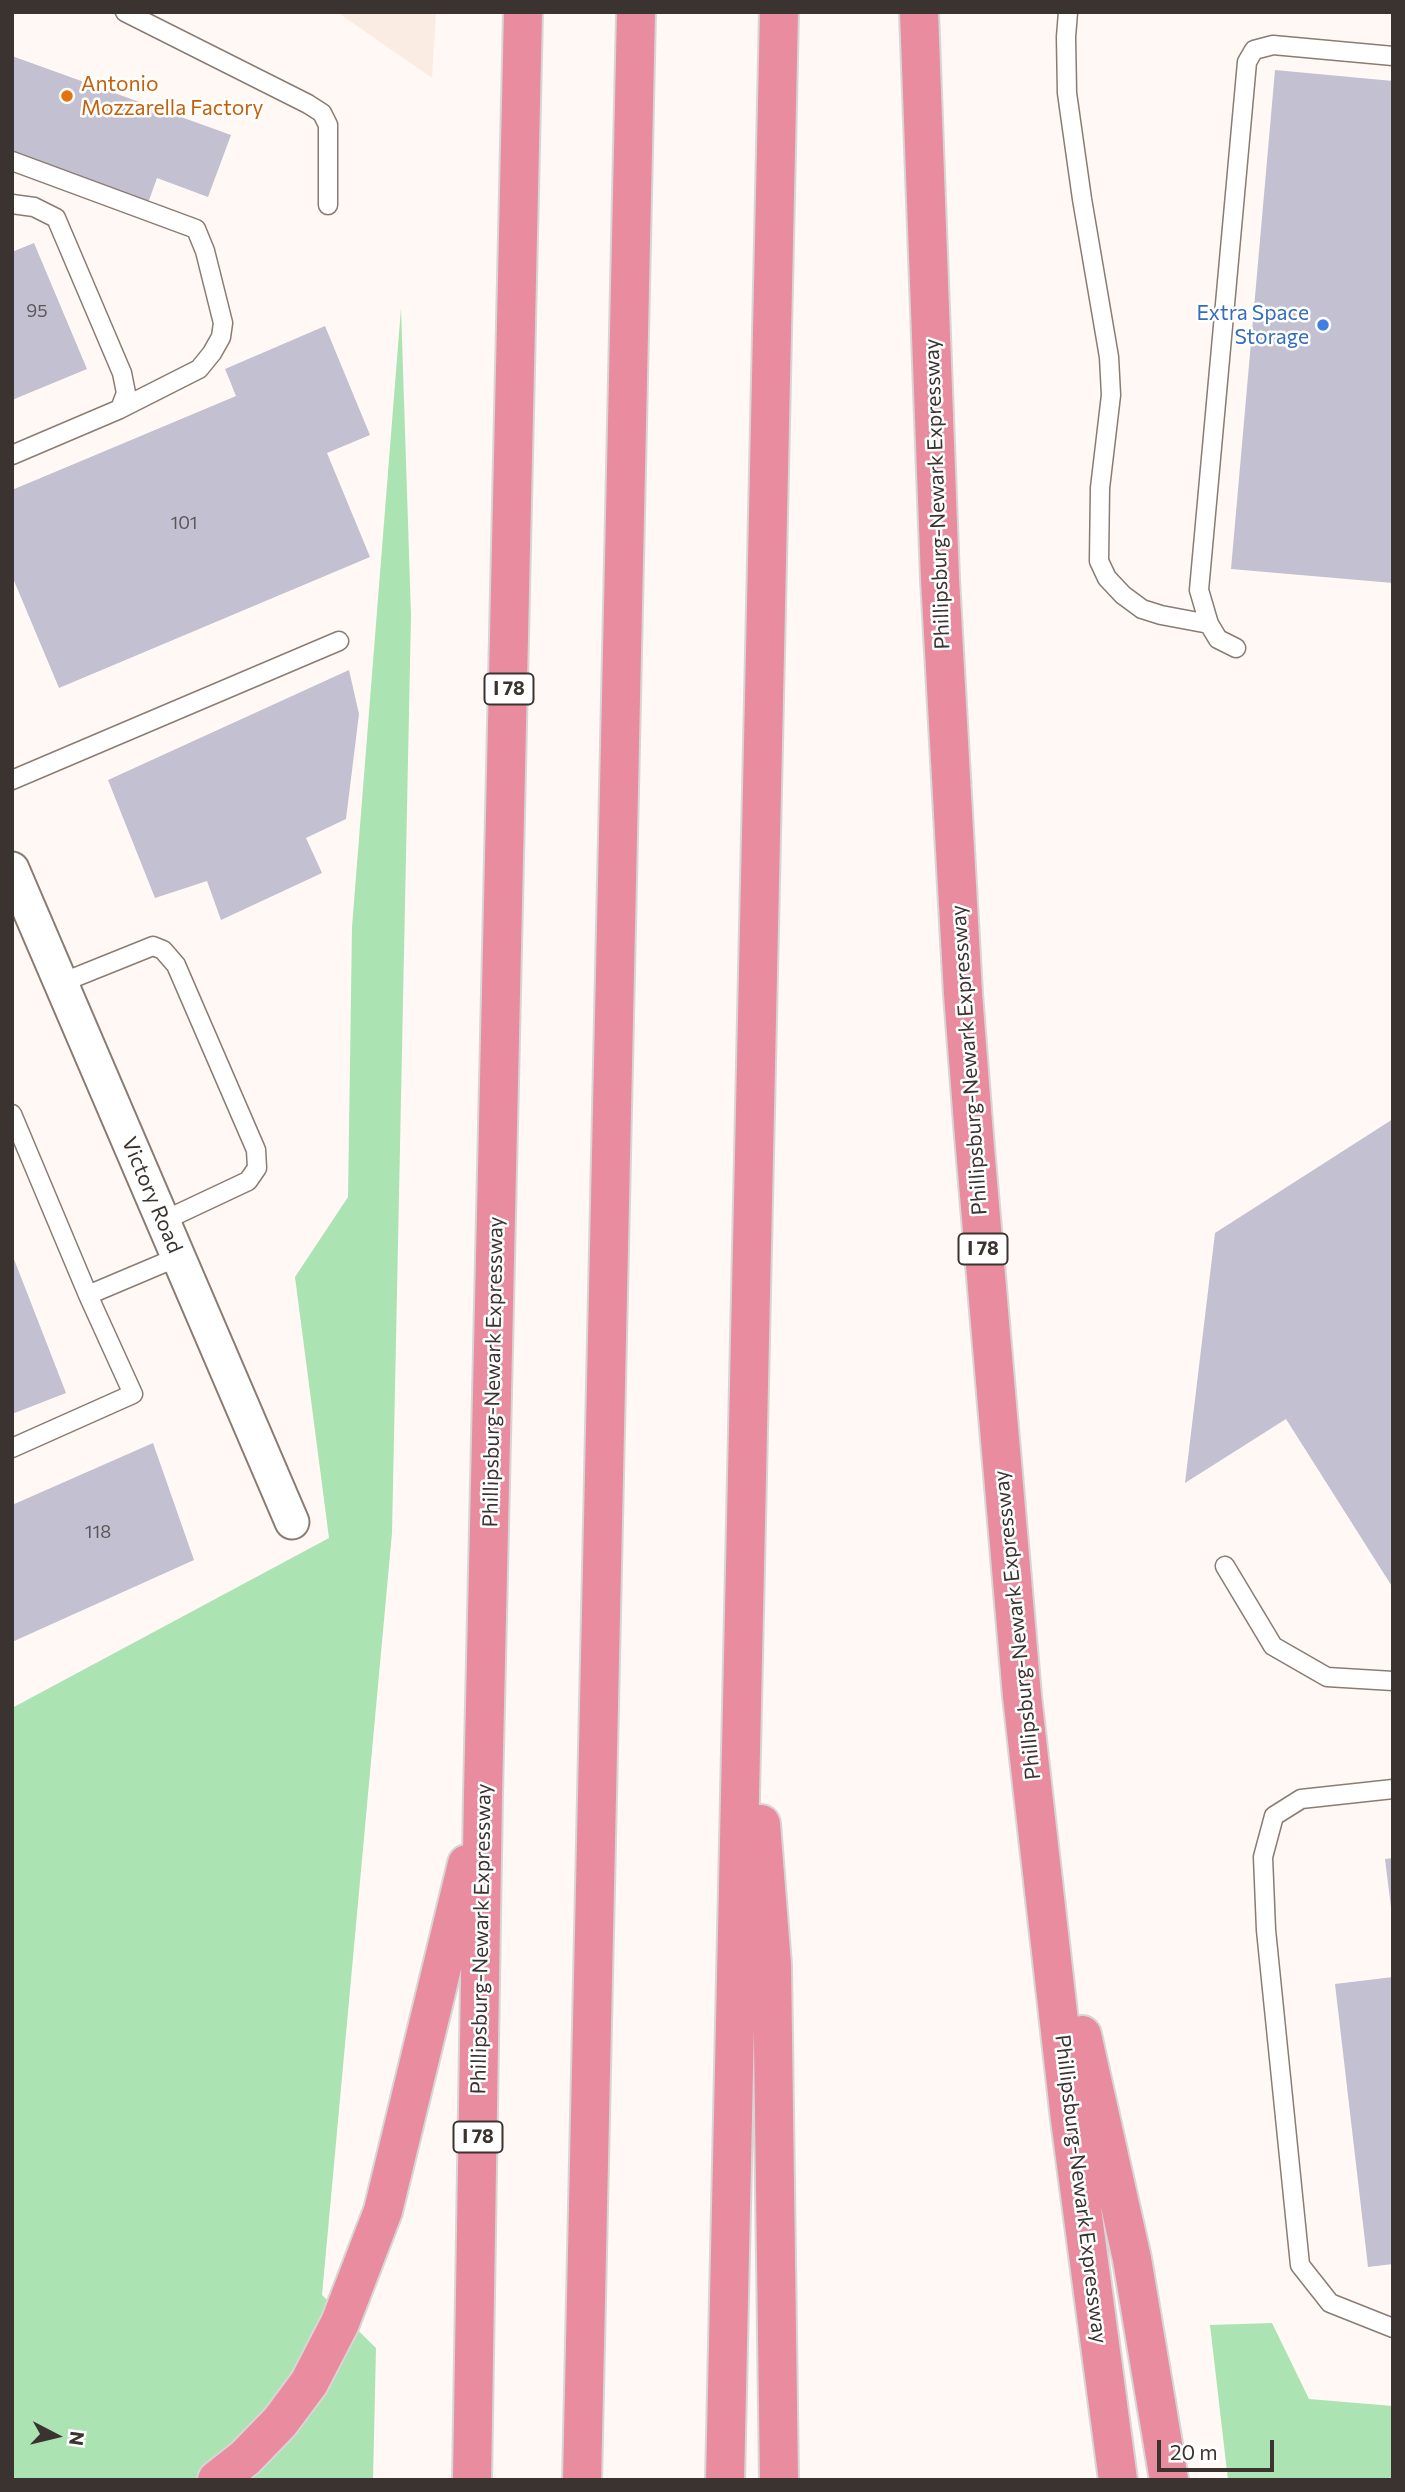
<!DOCTYPE html>
<style>
body{margin:0}
#map{position:relative;width:1405px;height:2492px;overflow:hidden;background:#fff8f4;font-family:Commissioner,sans-serif}
canvas{display:block}
.frame{position:absolute;inset:0;border:14px solid #3a332f;pointer-events:none}
.north{position:absolute;left:21px;top:2401px;width:70px;height:70px;-webkit-text-stroke:5px #fff;paint-order:stroke;rotate:97deg;font-size:19px;font-weight:700;line-height:28px;text-align:center;color:#3a332f}
.north::after{content:'';display:block;margin:auto;width:24px;height:32px;background:#3a332f;clip-path:polygon(50% 0,100% 100%,50% 72%,0 100%)}
.scale{position:absolute;left:1157px;top:2440px;width:117px;height:32px;box-sizing:border-box;border:4px solid #3a332f;border-top:0;padding-left:9px;font-size:21px;line-height:24px;white-space:nowrap;color:#3a332f;-webkit-text-stroke:5px #fff;paint-order:stroke}
</style>
<div id="map">
<canvas width="1405" height="2492"></canvas>
<div class="frame"></div>
<div class="north">N</div>
<div class="scale">20 m</div>
</div>
<script>
const ctx = document.querySelector('canvas').getContext('2d');
ctx.lineJoin = 'round';
function paint(path, color) {
  ctx.fillStyle = color;
  ctx.fill(path, 'evenodd');
}
function poly(rows) {
  const path = new Path2D();
  for (const r of rows) {
    path.moveTo(r[0], r[1]);
    for (let i = 2; i < r.length; i += 2) path.lineTo(r[i], r[i + 1]);
  }
  return path;
}
function stroke(path, color, width, dash) {
  ctx.strokeStyle = color;
  ctx.lineWidth = width;
  ctx.lineCap = dash ? 'butt' : 'round';
  ctx.setLineDash(dash || []);
  ctx.stroke(path);
}
function write(font, color, halo, rows, align = 'center') {
  ctx.font = font + ' Commissioner,sans-serif';
  ctx.lineWidth = 5;
  ctx.setLineDash([]);
  ctx.textBaseline = 'middle';
  ctx.strokeStyle = halo;
  ctx.fillStyle = color;
  for (const [text, x, y, turn = 0] of rows) {
    ctx.save();
    ctx.translate(x, y);
    ctx.rotate((+turn || 0) * Math.PI / 180);
    ctx.textAlign = isNaN(turn) ? turn : align;
    if (halo) ctx.strokeText(text, 0, 0);
    ctx.fillText(text, 0, 0);
    ctx.restore();
  }
}
paint(poly([
 [337,12,436,12,432,78]
]), '#faece2');
paint(poly([
 [401,308,411,615,392,1533,322,2295,376,2348,373,2480,12,2480,12,1708,329,1538,295,1277,348,1197,352,927],
 [1272,2323,1309,2399,1393,2406,1393,2480,1228,2480,1210,2325]
]), '#abe3b3');
paint(poly([
 [12,56,231,135,208,197,157,178,147,206,12,157],
 [1275,70,1393,81,1393,583,1231,569],
 [34,243,87,369,12,400,12,252],
 [325,326,370,435,327,453,370,557,59,688,12,576,12,490,236,396,225,369],
 [349,670,359,714,346,819,306,838,322,873,221,920,207,881,155,898,108,780],
 [1393,1119,1393,1588,1286,1419,1185,1483,1215,1233],
 [12,1254,66,1393,12,1414],
 [153,1443,194,1560,12,1642,12,1505],
 [1393,1858,1393,1906,1391,1907,1385,1859],
 [1393,1977,1393,2264,1368,2267,1335,1984]
]), '#c2c0d1');
const service = poly([
 [125,12,308,104,322,113,328,125,328,205],
 [1068,12,1066,37,1067,93,1082,199,1109,357,1111,395,1100,488,1099,561,1107,578,1123,595,1142,609,1161,615,1209,624],
 [12,161,196,229,205,251,223,323,221,337,212,353,199,369,120,409,12,455],
 [12,204,34,207,56,218,122,373,126,393,120,409],
 [1236,648,1218,639,1209,624,1199,590,1247,62,1254,50,1273,45,1393,56],
 [12,780,339,641],
 [61,983,153,946,163,950,176,965,256,1150,257,1168,248,1181,163,1221],
 [12,1114,88,1295],
 [12,1448,133,1394,88,1295,178,1257],
 [1225,1566,1273,1646,1327,1677,1393,1681],
 [1393,1789,1301,1799,1274,1816,1263,1857,1266,1930,1300,2265,1330,2303,1393,2328]
]);
const minor = poly([
 [12,869,292,1522]
]);
const motorway = poly([
 [919,12,940,579,963,994,974,1136,1022,1696,1070,2119,1118,2480],
 [761,1824,772,1965,779,2480],
 [1082,2035,1132,2259,1169,2480],
 [217,2480,245,2458,280,2422,309,2383,340,2323,383,2211,467,1864],
 [472,2480,483,1794,523,12],
 [582,2480,636,12],
 [725,2480,779,12]
]);
stroke(service, '#8a7c72', 21);
stroke(minor, '#8a7c72', 37);
stroke(motorway, '#d8d6d5', 42);
stroke(service, '#fff', 18);
stroke(minor, '#fff', 33);
stroke(motorway, '#e98c9f', 38);
for (const [x, y, r, color] of [
 [67,96,7,"#e8710a"],
 [1323,325,7,"#3f7fe0"]
]) {
  const dot = new Path2D();
  dot.arc(x, y, r, 0, 2 * Math.PI);
  ctx.fillStyle = color;
  ctx.fill(dot);
  stroke(dot, '#fff', 2.5);
}
write('18px', '#5c5658', null, [
 ["95",37,311],
 ["101",184,523],
 ["118",98,1532]
]);
for (const [x, y, w] of [
 [509,689,49],
 [983,1249,49],
 [478,2137,49]
]) {
  const box = new Path2D();
  box.roundRect(x - w / 2, y - 15.5, w, 31, 5);
  ctx.fillStyle = '#fff';
  ctx.fill(box);
  stroke(box, '#3a332f', 2);
}
write('bold 19px', '#3a332f', null, [
 ["I 78",509,689],
 ["I 78",983,1249],
 ["I 78",478,2137]
]);
write('21px', '#c56008', '#fff', [
 ["Antonio",81,84],
 ["Mozzarella Factory",81,108]
], 'left');
write('21px', '#366cbe', '#fff', [
 ["Extra Space",1309,313],
 ["Storage",1309,337]
], 'right');
write('21px', '#3a332f', '#fff', [
 ["Phillipsburg-Newark Expressway",937,494,-92],
 ["Phillipsburg-Newark Expressway",969,1060,-94],
 ["Victory Road",152,1195,67],
 ["Phillipsburg-Newark Expressway",493,1372,-89],
 ["Phillipsburg-Newark Expressway",1017,1625,-96],
 ["Phillipsburg-Newark Expressway",481,1939,-89],
 ["Phillipsburg-Newark Expressway",1081,2189,83]
]);
</script>
